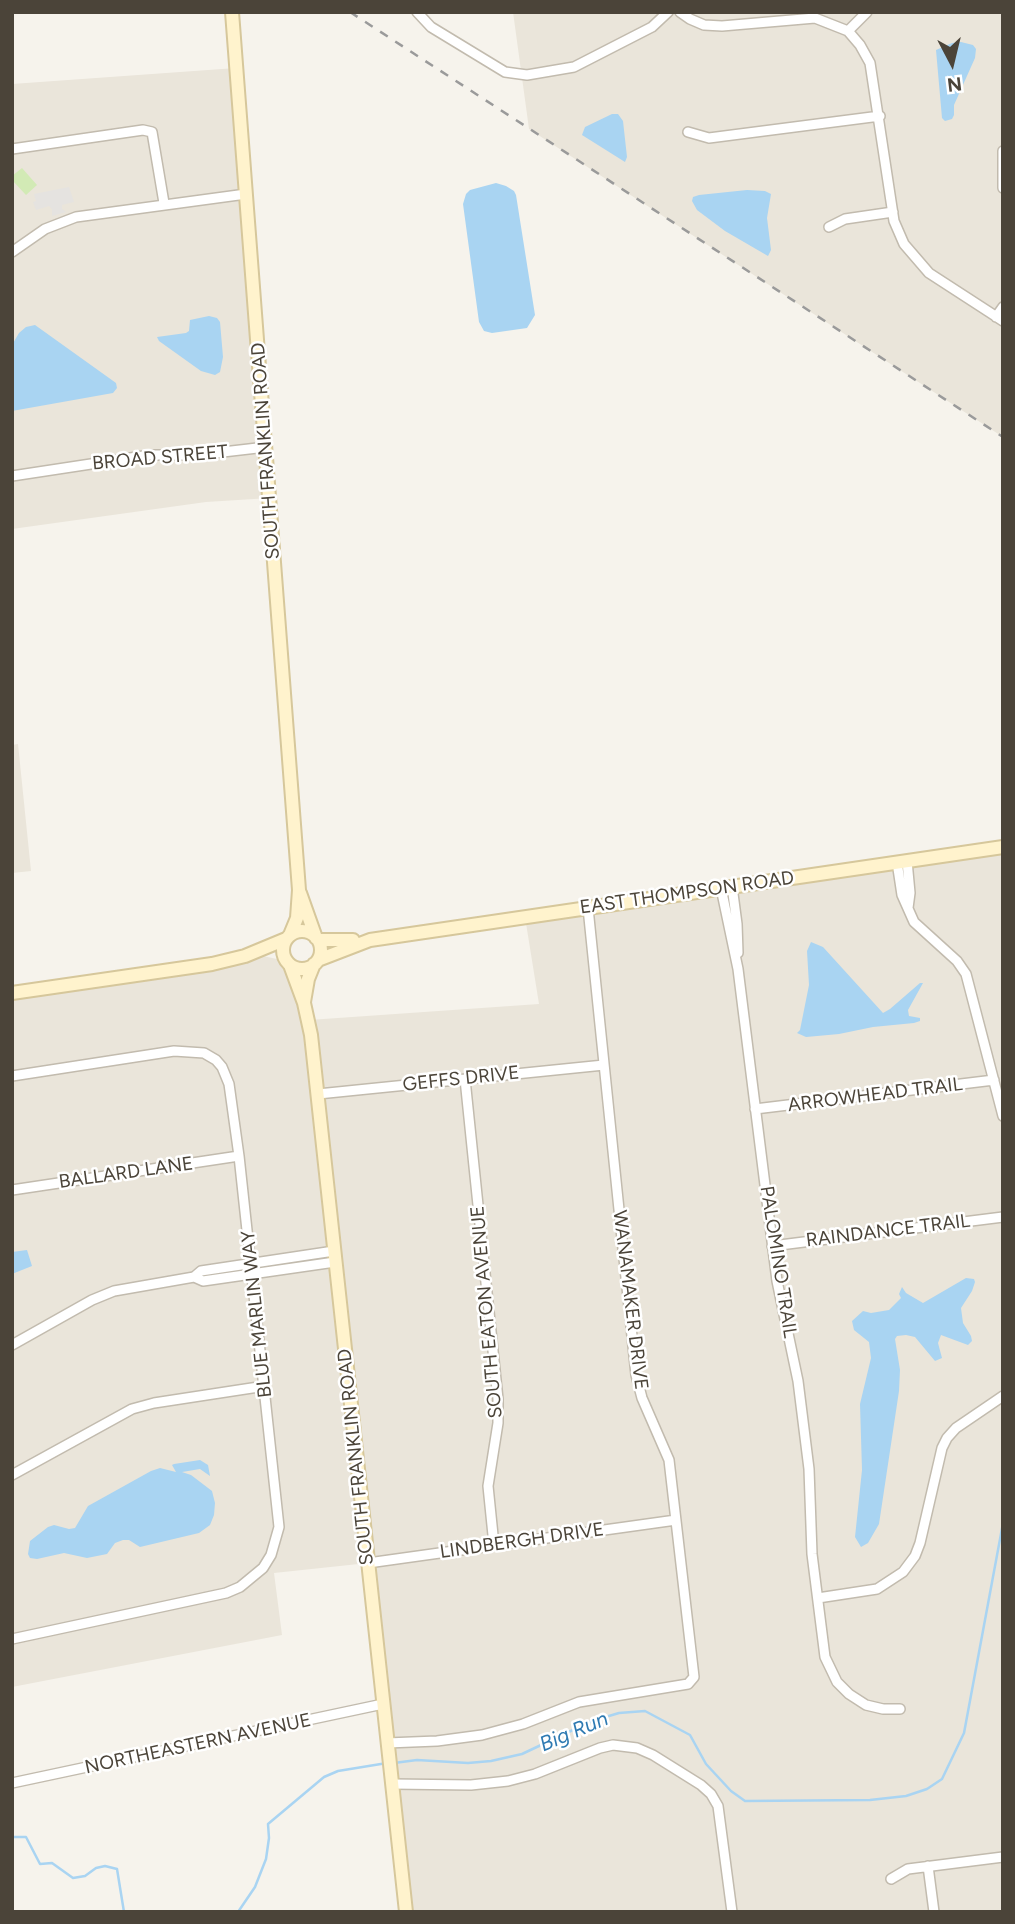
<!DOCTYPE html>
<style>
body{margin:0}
#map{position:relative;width:1015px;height:1924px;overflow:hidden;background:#f6f3ec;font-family:Figtree,sans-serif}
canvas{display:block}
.frame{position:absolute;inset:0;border:14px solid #4b4439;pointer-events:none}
.north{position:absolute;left:917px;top:28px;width:70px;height:70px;-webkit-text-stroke:5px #fff;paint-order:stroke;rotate:173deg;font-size:19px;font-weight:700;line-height:28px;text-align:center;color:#4b4439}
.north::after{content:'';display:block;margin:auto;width:24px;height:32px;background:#4b4439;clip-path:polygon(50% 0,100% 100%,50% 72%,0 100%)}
</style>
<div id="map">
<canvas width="1015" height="1924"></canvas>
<div class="frame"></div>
<div class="north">N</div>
</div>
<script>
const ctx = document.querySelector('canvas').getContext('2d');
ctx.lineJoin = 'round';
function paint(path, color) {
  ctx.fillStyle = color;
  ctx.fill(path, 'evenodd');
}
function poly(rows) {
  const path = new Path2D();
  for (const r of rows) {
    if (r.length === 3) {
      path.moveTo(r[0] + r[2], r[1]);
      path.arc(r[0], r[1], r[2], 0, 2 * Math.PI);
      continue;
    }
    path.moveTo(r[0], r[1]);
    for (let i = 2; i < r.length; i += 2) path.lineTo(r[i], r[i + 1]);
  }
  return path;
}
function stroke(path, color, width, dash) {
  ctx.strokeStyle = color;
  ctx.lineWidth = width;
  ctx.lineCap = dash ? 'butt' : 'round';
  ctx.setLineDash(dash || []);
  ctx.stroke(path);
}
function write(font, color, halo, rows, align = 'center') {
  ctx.font = font + ' Figtree,sans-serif';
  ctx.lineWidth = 5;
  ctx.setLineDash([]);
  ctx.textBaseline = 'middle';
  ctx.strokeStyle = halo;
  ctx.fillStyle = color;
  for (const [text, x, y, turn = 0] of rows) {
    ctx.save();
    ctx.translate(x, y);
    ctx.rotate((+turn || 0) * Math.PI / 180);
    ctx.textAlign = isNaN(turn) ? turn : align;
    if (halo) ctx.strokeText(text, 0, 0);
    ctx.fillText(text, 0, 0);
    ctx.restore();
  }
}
paint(poly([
 [513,12,1003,12,1003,437,529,129],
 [236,68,270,498,206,502,12,529,12,84],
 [18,744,31,871,12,873,12,745],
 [1003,847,1003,1912,412,1912,368,1563,274,1573,282,1635,12,1687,12,993,263,956,286,961,309,1020,539,1004,525,917]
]), '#eae5da');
paint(poly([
 [22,168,37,185,26,195,12,180,12,176]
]), '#d2eab5');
paint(poly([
 [69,187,74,202,62,205,62,209,66,212,52,216,52,209,49,206,36,210,33,202,36,201,34,194]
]), '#e5e3e0');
paint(poly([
 [961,42,973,45,976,49,975,58,954,105,954,115,952,119,945,121,942,118,936,50,952,43],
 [612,114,618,114,623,121,627,157,625,162,582,135,585,127],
 [496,183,506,186,514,191,516,195,535,315,527,328,492,333,484,331,479,322,463,204,466,194,470,190],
 [747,190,765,191,771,194,767,218,771,250,768,256,725,231,697,210,692,201,693,197,699,195],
 [209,316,217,318,220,322,223,357,220,372,215,375,201,371,159,341,157,337,186,333,189,331,190,320],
 [35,325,116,383,117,388,113,393,12,411,12,345,19,333,26,327],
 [811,942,823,947,883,1013,890,1009,920,983,923,983,908,1010,909,1016,920,1018,920,1021,914,1023,873,1027,839,1034,806,1037,797,1033,800,1030,809,985,807,951],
 [27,1250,32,1266,12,1274,12,1252],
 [966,1278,974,1279,975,1282,972,1291,961,1308,963,1323,971,1336,972,1341,968,1345,941,1335,938,1343,942,1358,935,1361,915,1337,906,1335,897,1336,895,1339,900,1370,899,1391,879,1524,868,1543,861,1547,855,1537,862,1470,860,1404,871,1358,869,1342,854,1330,852,1321,863,1311,871,1313,889,1310,901,1298,899,1294,902,1287,906,1293,923,1303],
 [200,1460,208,1465,210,1476,200,1469,182,1472,191,1475,212,1491,215,1503,214,1515,210,1525,199,1533,140,1547,129,1540,123,1540,115,1543,107,1554,87,1558,64,1553,37,1559,30,1558,28,1554,30,1541,48,1527,54,1525,69,1529,75,1528,88,1506,151,1471,160,1468,176,1472,172,1465,174,1464]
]), '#a9d4f2');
stroke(poly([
 [394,1763,417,1760,468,1763,491,1761,522,1754,592,1721,619,1713,645,1711,690,1735,706,1764,731,1791,745,1801,870,1800,906,1796,927,1789,942,1779,964,1733,1003,1523],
 [12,1837,26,1837,40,1864,52,1863,73,1878,85,1876,96,1868,105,1866,117,1869,124,1912],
 [238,1912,255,1887,266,1859,269,1838,268,1824,324,1777,338,1771,387,1763]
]), '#a9d4f2', 2.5);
const minor = poly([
 [417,12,431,27,505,72,527,75,574,67,652,27,668,12],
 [680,12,690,19,704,25,722,26,815,18,848,31,860,45,870,63,894,221,904,244,929,273,1003,321],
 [848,31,867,12],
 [688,132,709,138,880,116],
 [12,149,143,130,152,132,164,203],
 [1003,151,1003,188],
 [829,227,845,219,893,212],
 [12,252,45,229,76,217,246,194],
 [996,317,1003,307],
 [12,476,150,455,197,455,266,447],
 [907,861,910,893,908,908],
 [897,862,902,895,914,922,957,961,966,974,1003,1116],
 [732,886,737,924,738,953],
 [721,888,738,969,777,1281,798,1381,809,1469,812,1554,825,1657,837,1682,849,1694,866,1705,883,1709,900,1709],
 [12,1076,174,1051,204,1053,216,1060,222,1067,229,1084,239,1156,279,1527,271,1555,263,1568,240,1587,226,1593,12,1639],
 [465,1079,498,1399,498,1423,488,1486,494,1545],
 [318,1094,604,1065],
 [755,1109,994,1080],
 [12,1190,239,1156],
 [772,1246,1003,1217],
 [334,1251,201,1271,194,1277,203,1281,335,1262],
 [12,1345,92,1300,114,1291,194,1277],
 [12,1475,132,1409,154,1403,265,1386],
 [368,1563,676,1520],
 [818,1598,877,1589,903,1572,915,1556,920,1543,942,1448,947,1438,956,1428,1003,1396],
 [387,1743,437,1741,482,1735,523,1724,579,1702,688,1684,694,1677,669,1460,642,1398,636,1375,588,908],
 [12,1783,383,1704],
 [392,1784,471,1785,508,1781,535,1774,600,1748,613,1745,637,1748,653,1755,701,1785,711,1794,718,1806,732,1912],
 [928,1866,934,1912],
 [891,1879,908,1869,1003,1857]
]);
const secondary = poly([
 [232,12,299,890,297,918,290,935],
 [300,893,316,938],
 [302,950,19],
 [318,940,353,940],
 [318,960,370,940,1003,847],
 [290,965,304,1003,311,1035,406,1912],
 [12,993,212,964,245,956,286,939],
 [304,1002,308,979,314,964]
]);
stroke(minor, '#c2bbae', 12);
stroke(secondary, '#d6c79b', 16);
stroke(minor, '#fff', 9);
stroke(secondary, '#fff3cd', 12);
stroke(poly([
 [350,12,1003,437]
]), '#9a9a9a', 2.5, [9, 9]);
write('19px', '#4b4439', '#fff', [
 ["SOUTH FRANKLIN ROAD",266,451,-94],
 ["BROAD STREET",160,458,-5],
 ["EAST THOMPSON ROAD",687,893,-8],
 ["GEFFS DRIVE",461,1079,-6],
 ["ARROWHEAD TRAIL",875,1095,-7],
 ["BALLARD LANE",126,1173,-8],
 ["RAINDANCE TRAIL",888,1231,-7],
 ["PALOMINO TRAIL",778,1262,81],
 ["WANAMAKER DRIVE",630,1300,83],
 ["SOUTH EATON AVENUE",487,1312,-95],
 ["BLUE MARLIN WAY",257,1314,-96],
 ["SOUTH FRANKLIN ROAD",356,1457,-96],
 ["LINDBERGH DRIVE",522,1541,-8],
 ["NORTHEASTERN AVENUE",198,1744,-12]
]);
write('italic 21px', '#2e7ab2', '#fff', [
 ["Big Run",574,1732,-23]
]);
</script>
